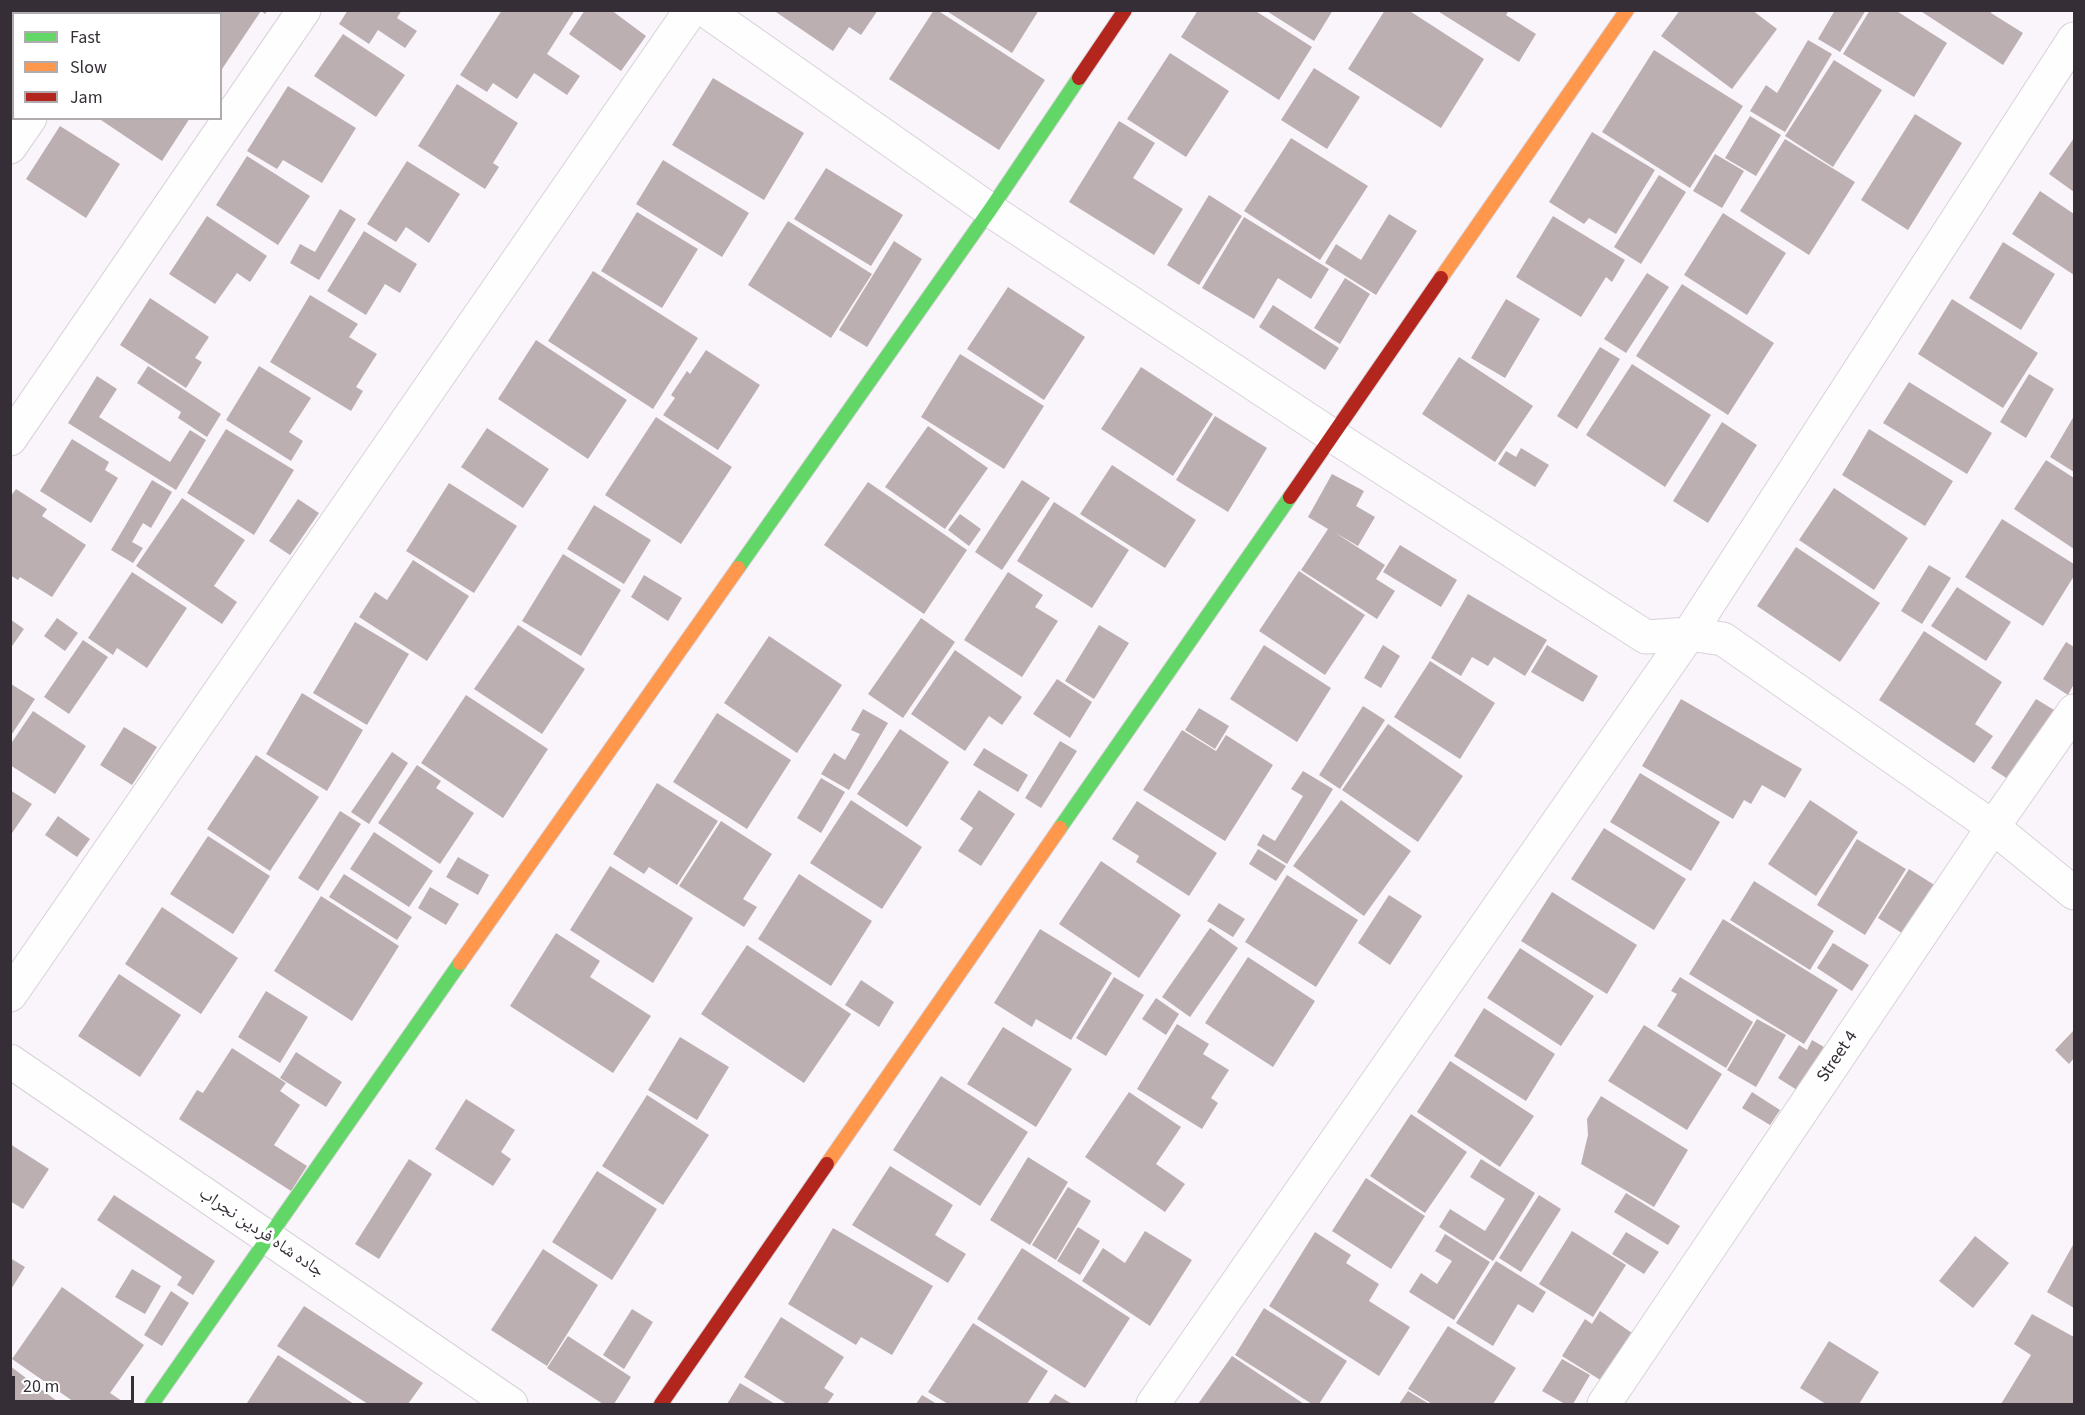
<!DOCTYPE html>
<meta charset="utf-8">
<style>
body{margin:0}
#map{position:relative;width:2085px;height:1415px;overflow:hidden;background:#faf5fb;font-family:"Source Sans 3",sans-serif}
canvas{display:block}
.frame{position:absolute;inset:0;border:12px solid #362e37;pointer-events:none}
.legend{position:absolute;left:12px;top:12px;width:210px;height:108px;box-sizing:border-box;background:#fff;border:2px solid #afabaf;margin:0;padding:8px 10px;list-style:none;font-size:18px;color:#362e37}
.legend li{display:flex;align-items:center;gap:12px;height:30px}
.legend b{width:30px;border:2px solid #afabaf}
.scale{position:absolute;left:12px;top:1376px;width:122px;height:27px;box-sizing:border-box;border:3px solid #362e37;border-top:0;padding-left:8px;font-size:18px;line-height:21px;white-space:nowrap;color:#362e37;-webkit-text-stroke:4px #fff;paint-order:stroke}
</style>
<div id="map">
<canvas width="2085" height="1415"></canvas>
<div class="frame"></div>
<ul class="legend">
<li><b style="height:8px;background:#63d668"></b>Fast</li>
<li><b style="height:8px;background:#ff974d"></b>Slow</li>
<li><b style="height:8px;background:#b3261e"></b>Jam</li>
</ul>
<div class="scale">20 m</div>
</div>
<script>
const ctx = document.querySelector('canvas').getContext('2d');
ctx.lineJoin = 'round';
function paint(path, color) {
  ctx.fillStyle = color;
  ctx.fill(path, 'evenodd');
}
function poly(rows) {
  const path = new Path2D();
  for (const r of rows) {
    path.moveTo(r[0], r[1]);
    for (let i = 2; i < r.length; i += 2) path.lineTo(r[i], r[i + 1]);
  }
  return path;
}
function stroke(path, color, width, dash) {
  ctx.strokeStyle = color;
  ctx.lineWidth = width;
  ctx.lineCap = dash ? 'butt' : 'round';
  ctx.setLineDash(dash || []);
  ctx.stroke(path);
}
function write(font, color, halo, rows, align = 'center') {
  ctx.font = font + ' "Source Sans 3","Noto Naskh Arabic",sans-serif';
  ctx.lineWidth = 6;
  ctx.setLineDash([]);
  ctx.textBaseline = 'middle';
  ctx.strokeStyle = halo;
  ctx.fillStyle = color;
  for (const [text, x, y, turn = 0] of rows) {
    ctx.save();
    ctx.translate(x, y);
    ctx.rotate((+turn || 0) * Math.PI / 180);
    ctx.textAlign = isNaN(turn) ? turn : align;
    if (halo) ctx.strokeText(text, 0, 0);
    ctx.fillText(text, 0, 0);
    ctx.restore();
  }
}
paint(poly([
 [31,10,68,10,66,14,29,14],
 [142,10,268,10,265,14,261,11,220,72,220,14,140,14],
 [348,10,402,10,397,18,417,31,405,48,378,30,369,44,339,24],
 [502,10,575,10,547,54,580,76,567,95,534,73,517,99,493,83,487,92,460,75],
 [585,10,611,10,646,36,621,71,569,34],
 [773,10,878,10,861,35,849,27,833,51],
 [934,10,937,10,1045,80,999,150,889,79],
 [945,10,1039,10,1012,53],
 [1198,10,1254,10,1312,47,1279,100,1181,37],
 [1265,10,1333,10,1314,41],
 [1385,10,1408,10,1484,59,1441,128,1348,69],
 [1436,10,1509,10,1506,15,1536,34,1519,62],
 [1680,10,1752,10,1777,29,1732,89,1661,36],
 [1835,10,1866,10,1840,52,1818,39],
 [1870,10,1895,10,1947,43,1914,97,1843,54],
 [1919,10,1992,10,1991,13,2023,33,2003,65],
 [343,34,405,75,376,117,314,76],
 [14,36,14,82,10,80,10,40],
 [1808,40,1832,54,1785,132,1750,111,1766,85,1777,93],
 [1654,50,1743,106,1690,188,1602,132],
 [1170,53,1229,91,1186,157,1127,119],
 [1834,60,1882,90,1833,167,1785,136],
 [1314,68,1360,97,1327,149,1281,120],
 [713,78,804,133,764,200,672,145],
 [457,84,518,123,493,163,499,167,485,189,418,146],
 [288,86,356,128,322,183,283,160,277,169,247,151],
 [1915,114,1962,143,1908,230,1861,200],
 [1750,116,1781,135,1756,176,1725,158],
 [98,118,190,118,162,161],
 [1119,121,1155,143,1133,178,1183,209,1154,255,1069,202],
 [60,126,120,164,86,218,26,179],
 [1592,132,1655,170,1616,234,1589,218,1584,224,1549,202],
 [1291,138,1368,186,1320,260,1244,211],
 [2074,138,2074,192,2049,174],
 [1785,139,1855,182,1809,255,1740,211],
 [1715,154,1744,171,1722,208,1693,191],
 [247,156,310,196,278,245,216,205],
 [663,160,749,213,722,257,636,204],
 [407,161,460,194,429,243,406,227,396,242,367,224],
 [826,168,903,215,871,266,794,219],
 [1659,175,1686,192,1641,264,1614,247],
 [2040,191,2074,214,2074,275,2012,234],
 [1209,195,1242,216,1199,285,1167,265],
 [340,209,356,219,319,280,290,263,300,244,315,252],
 [637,212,698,249,662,308,601,271],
 [1723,213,1786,253,1747,315,1684,275],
 [1389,214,1417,231,1376,295,1325,263,1336,244,1361,260],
 [207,216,267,256,250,282,237,273,215,304,169,274],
 [1553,216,1625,260,1612,282,1606,277,1581,317,1516,277],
 [1244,217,1329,269,1311,299,1278,278,1254,319,1202,288],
 [788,221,872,274,831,338,748,285],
 [364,231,417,264,400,293,385,284,366,315,327,291],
 [894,241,922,259,867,347,839,330],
 [2003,242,2055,274,2021,330,1969,298],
 [593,271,698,338,653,409,548,341],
 [1647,273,1669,287,1626,353,1604,339],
 [1345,278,1370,294,1340,344,1314,328],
 [1682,284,1774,343,1728,415,1636,356],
 [1008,287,1085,337,1044,400,967,349],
 [310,295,358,324,349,337,377,354,356,387,363,391,351,411,270,362],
 [150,298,209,337,195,358,202,362,186,388,120,345],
 [1506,299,1540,319,1505,378,1471,358],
 [1952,299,2038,353,2003,408,1918,354],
 [1273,305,1339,348,1325,370,1259,327],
 [536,340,627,400,588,459,498,399],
 [1600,347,1620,359,1577,429,1557,416],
 [706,350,760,385,718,450,663,415,675,398,671,395,687,371,690,374],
 [960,354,1044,406,1004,469,921,417],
 [1459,357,1533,406,1495,462,1422,414],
 [1632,364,1711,415,1665,487,1586,435],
 [148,366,221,414,207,437,178,418,181,412,137,383],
 [259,366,311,398,289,432,303,441,291,461,226,420],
 [1141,367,1213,414,1173,476,1101,429],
 [2029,374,2054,389,2026,438,2000,422],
 [97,376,117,389,99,417,170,462,190,430,206,440,176,490,68,423],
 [1909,382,1992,433,1967,474,1883,423],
 [1215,416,1267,448,1228,512,1176,480],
 [2074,416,2074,472,2050,457],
 [656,417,732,467,681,544,605,495],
 [1722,422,1757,445,1708,523,1673,501],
 [928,426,988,468,945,529,885,487],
 [487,428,549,469,523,508,461,467],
 [226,429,294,470,254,535,187,493],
 [1869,429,1953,481,1925,526,1842,475],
 [72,439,109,462,105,470,118,478,91,523,40,491],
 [1521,448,1549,465,1535,487,1498,464,1506,451,1516,457],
 [2046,460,2074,478,2074,549,2014,509],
 [1112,465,1196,520,1165,568,1080,514],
 [1332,474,1364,491,1356,506,1375,517,1358,546,1334,532,1385,565,1376,579,1395,591,1377,619,1301,570,1328,529,1308,517],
 [152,480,172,492,151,528,143,523,132,542,143,548,133,563,111,550],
 [1022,480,1050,498,1002,570,975,552],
 [868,482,967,550,924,614,824,545],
 [449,483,517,526,474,593,406,551],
 [1834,488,1908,538,1874,590,1799,540],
 [16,489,47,509,42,516,86,545,52,597,20,577,18,580,10,575,10,497],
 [182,498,245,540,214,586,237,602,222,624,136,566],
 [298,499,319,513,290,555,269,541],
 [1054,502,1129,550,1092,608,1017,561],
 [594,505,651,540,624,584,567,549],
 [960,514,981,529,969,546,948,530],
 [2002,519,2074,564,2074,576,2043,626,1965,577],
 [1400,545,1457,580,1441,607,1383,572],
 [1796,547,1880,603,1840,662,1757,606],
 [563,554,621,590,581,656,522,621],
 [413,560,469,596,427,661,359,617,375,592,387,600],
 [1929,565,1951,578,1922,624,1901,611],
 [1299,571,1365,615,1325,675,1259,631],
 [132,572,187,608,147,668,117,648,113,655,88,638],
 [1008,572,1043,595,1035,607,1058,621,1022,677,964,640],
 [644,575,682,598,668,621,631,597],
 [1957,587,2011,622,1986,661,1931,626],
 [1468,594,1547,640,1525,676,1494,657,1488,666,1472,657,1461,676,1431,658],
 [57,618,78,633,65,651,44,636],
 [921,618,955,642,903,718,868,694],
 [10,619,24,629,10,649],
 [355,622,409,654,367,725,313,693],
 [518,625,585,669,542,734,474,689],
 [1099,625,1129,643,1094,699,1065,681],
 [1924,631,2002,682,1975,724,1993,736,1974,763,1879,700],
 [769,636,842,685,797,753,724,703],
 [83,640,108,657,69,714,44,697],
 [2066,642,2074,647,2074,684,2068,695,2043,679],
 [1264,645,1331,688,1297,742,1230,699],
 [1383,645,1400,656,1381,688,1364,678],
 [1547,645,1598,676,1583,702,1531,672],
 [955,650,1022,697,1002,725,989,716,965,751,911,714],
 [1430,661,1495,703,1460,759,1394,717],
 [1057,679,1092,702,1070,738,1033,714],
 [11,684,35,699,10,737,10,686],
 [302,693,363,730,327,791,266,754],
 [466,695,548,749,503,818,421,763],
 [1681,699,1802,769,1785,798,1762,785,1751,804,1744,800,1733,819,1642,766],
 [2036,699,2059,713,2014,783,1991,768],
 [1363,706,1385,720,1340,789,1319,775],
 [1199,708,1229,726,1215,749,1185,730],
 [863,709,888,723,849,790,821,774,834,753,845,760,860,734,851,730],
 [33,711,86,746,55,794,10,765,10,745],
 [717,713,791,760,747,829,673,782],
 [1388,724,1463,776,1418,842,1342,790],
 [124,727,157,747,132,785,100,765],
 [900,729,949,762,907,827,857,794],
 [1182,730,1216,751,1226,735,1273,765,1225,841,1143,790],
 [1060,741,1077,751,1041,808,1025,798],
 [984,748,1028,775,1018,792,973,765],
 [392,752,408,763,369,824,351,812],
 [256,755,319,797,270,871,207,829],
 [417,765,441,781,436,788,474,813,440,864,378,823],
 [1303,771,1333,789,1287,864,1257,845,1263,834,1275,841,1303,796,1291,789],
 [1640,773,1720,822,1691,871,1610,822],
 [821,778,845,792,821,833,797,818],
 [657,783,718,821,677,885,649,867,644,874,613,854],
 [10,790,32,804,10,836],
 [979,790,1015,814,981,866,958,851,973,828,960,819],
 [851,800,922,847,882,909,810,863],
 [1341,800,1411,851,1364,916,1293,866],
 [1810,800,1858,832,1816,896,1768,864],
 [1137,801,1217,853,1189,896,1136,862,1139,856,1112,839],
 [340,811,361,824,318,891,298,878],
 [58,816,90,839,77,857,45,835],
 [721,821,772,854,743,899,757,907,744,927,679,886],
 [1604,828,1686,879,1654,930,1571,879],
 [374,832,433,871,409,907,350,869],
 [208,836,270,876,233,934,170,894],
 [1857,839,1906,869,1865,935,1817,905],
 [1258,849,1286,866,1276,881,1249,864],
 [458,857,489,875,478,895,446,877],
 [1101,861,1181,915,1139,978,1059,924],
 [610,866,693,918,653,983,570,930],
 [1909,869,1936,886,1905,935,1878,918],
 [344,874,412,917,397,940,329,897],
 [799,874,872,921,831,986,758,939],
 [1287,875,1358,920,1316,987,1245,942],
 [1754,881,1834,931,1810,970,1730,920],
 [430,887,459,904,446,925,418,908],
 [1552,892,1637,945,1607,994,1521,941],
 [1389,895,1422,916,1390,965,1358,943],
 [321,896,399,946,352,1021,274,971],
 [1219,903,1245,919,1233,937,1207,921],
 [162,907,238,958,201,1014,125,964],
 [1723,919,1838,990,1804,1044,1689,974],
 [1210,928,1238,948,1190,1017,1162,997],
 [1040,929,1112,973,1071,1040,1036,1019,1032,1027,994,1003],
 [556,933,600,961,590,977,651,1016,613,1073,510,1006],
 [1833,943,1869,965,1852,991,1817,968],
 [747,945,851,1014,804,1083,701,1014],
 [1520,948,1594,996,1561,1046,1487,998],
 [1248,957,1315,1001,1273,1067,1205,1023],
 [119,974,181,1015,140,1077,78,1036],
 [1114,977,1144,995,1106,1056,1076,1038],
 [1680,977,1753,1022,1726,1068,1657,1026,1677,994,1671,991],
 [861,980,894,1002,879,1027,845,1005],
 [266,991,308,1017,280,1063,238,1037],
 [1156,998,1179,1014,1166,1035,1142,1019],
 [1484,1008,1555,1054,1526,1101,1454,1056],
 [1757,1019,1786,1035,1756,1087,1727,1070],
 [1177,1024,1209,1044,1203,1054,1229,1070,1211,1098,1218,1103,1202,1129,1137,1089],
 [1644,1025,1722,1074,1687,1130,1608,1081],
 [1003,1027,1072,1069,1036,1127,967,1084],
 [2074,1030,2074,1058,2069,1064,2055,1050],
 [680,1037,729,1067,697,1120,648,1090],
 [1812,1040,1824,1047,1797,1090,1778,1078,1799,1045,1807,1050],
 [232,1048,286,1083,280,1091,300,1105,274,1145,307,1166,291,1191,179,1119,197,1090,203,1093],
 [296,1052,342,1082,326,1107,280,1078],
 [1450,1061,1534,1116,1500,1167,1417,1112],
 [941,1076,1028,1132,980,1206,893,1150],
 [1129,1092,1181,1127,1156,1164,1185,1184,1165,1212,1085,1157],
 [1752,1092,1780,1110,1770,1125,1742,1108],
 [647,1095,709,1135,663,1205,602,1166],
 [1601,1096,1688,1150,1654,1207,1581,1164,1588,1135,1587,1119],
 [466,1099,515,1130,501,1152,511,1159,493,1186,435,1149],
 [1411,1114,1467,1152,1425,1213,1370,1176],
 [10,1144,49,1169,23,1209,10,1201],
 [1028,1157,1068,1182,1030,1245,990,1220],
 [409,1159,432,1174,379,1259,355,1244],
 [1481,1159,1535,1193,1493,1261,1439,1227,1450,1209,1485,1231,1505,1199,1470,1177],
 [890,1166,953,1205,935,1235,966,1254,948,1283,852,1225],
 [597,1171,657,1209,612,1280,552,1242],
 [1366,1178,1425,1216,1391,1269,1332,1231],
 [1068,1187,1091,1201,1056,1260,1032,1245],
 [1626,1193,1680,1226,1668,1245,1614,1212],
 [114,1195,215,1261,193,1295,177,1285,182,1277,97,1220],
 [1539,1195,1561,1209,1521,1272,1499,1258],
 [1078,1227,1100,1241,1080,1275,1057,1261],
 [833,1228,933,1286,892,1355,861,1337,856,1345,788,1304],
 [1145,1231,1192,1260,1150,1326,1082,1281,1103,1248,1125,1263],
 [1572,1231,1626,1265,1593,1317,1539,1284],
 [1315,1232,1351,1255,1346,1263,1379,1284,1369,1301,1410,1327,1379,1376,1269,1306],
 [1626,1232,1659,1252,1644,1274,1612,1254],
 [1445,1234,1490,1262,1454,1320,1409,1292,1421,1273,1437,1284,1452,1261,1435,1251],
 [1975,1236,2009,1263,1973,1308,1939,1281],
 [2074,1243,2074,1308,2047,1292],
 [1022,1248,1130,1318,1085,1388,977,1319],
 [543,1249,598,1285,547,1366,491,1330],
 [10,1258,25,1267,10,1291],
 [1496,1261,1546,1292,1533,1313,1518,1304,1493,1346,1456,1323],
 [132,1269,161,1286,145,1314,115,1297],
 [62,1287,144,1345,110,1393,125,1403,124,1404,77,1404,12,1359],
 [171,1291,189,1303,162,1346,144,1335],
 [304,1306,423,1383,408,1404,368,1404,277,1346],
 [1264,1308,1347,1361,1319,1404,1312,1404,1235,1355],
 [632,1309,653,1322,624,1369,603,1355],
 [1600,1311,1632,1333,1602,1381,1562,1356,1585,1319,1592,1324],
 [2032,1314,2074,1337,2074,1404,2001,1404,2031,1355,2014,1344],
 [781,1317,844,1357,824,1388,834,1394,827,1404,787,1404,744,1377],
 [973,1323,1048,1371,1027,1404,948,1404,928,1392],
 [1448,1326,1516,1368,1493,1404,1432,1404,1408,1389],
 [568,1336,631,1377,614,1404,603,1404,547,1368],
 [1829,1341,1879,1372,1859,1404,1826,1404,1800,1388],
 [278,1355,354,1404,250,1404,247,1403],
 [1232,1356,1304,1404,1198,1404],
 [1562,1359,1590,1375,1573,1404,1565,1404,1542,1391],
 [10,1366,61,1404,10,1404],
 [740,1383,775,1404,727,1404],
 [1408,1391,1429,1404,1399,1404],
 [1055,1394,1072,1404,1048,1404],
 [922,1395,937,1404,916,1404]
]), '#bcafb1');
const street = poly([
 [705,10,990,210,1333,436,1646,637,1689,634,1723,639,1993,827,2074,893],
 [102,14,104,10],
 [10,147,30,118],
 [10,439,304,10],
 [10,995,691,10],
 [10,1061,511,1404],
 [1153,1404,1689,634,2074,39],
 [1604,1404,1993,827,2074,711]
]);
const fast = poly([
 [738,568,990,210,1079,78],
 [1060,828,1290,497],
 [152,1404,460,963]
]);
const slow = poly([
 [1441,278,1627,10],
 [460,963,738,568],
 [827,1164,1060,828]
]);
const jam = poly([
 [1079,78,1125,10],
 [1290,497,1441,278],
 [661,1404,827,1164]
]);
stroke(street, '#d7d1d8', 35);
stroke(fast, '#d7d1d8', 16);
stroke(slow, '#d7d1d8', 16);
stroke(jam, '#d7d1d8', 16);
stroke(street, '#fefefe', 33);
stroke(fast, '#63d668', 14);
stroke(slow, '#ff974d', 14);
stroke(jam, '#b3261e', 14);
write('18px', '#362e37', '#fff', [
 ["Street 4",1838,1057,-56],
 ["جاده شاه فردین نجراب",261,1233,34]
]);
</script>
